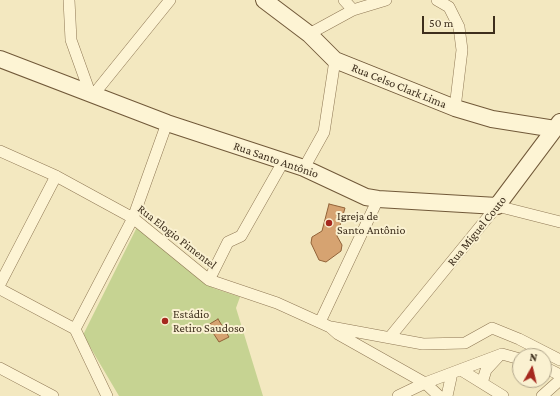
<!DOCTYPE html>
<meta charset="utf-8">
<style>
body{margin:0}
#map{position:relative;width:560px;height:396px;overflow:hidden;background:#f3e8c0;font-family:"Crimson Pro",serif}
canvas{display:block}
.north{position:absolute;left:512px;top:348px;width:40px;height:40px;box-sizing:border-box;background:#faf1d1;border:1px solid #aea389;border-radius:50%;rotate:8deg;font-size:11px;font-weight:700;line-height:16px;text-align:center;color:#3d2e1c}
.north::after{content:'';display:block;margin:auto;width:14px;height:18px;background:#a5281e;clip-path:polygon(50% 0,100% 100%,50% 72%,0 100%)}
.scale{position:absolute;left:422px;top:16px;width:73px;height:18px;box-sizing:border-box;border:2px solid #3d2e1c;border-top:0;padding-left:5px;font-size:12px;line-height:14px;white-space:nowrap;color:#3d2e1c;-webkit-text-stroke:3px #faf1d1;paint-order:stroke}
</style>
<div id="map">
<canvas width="560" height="396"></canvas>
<div class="north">N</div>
<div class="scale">50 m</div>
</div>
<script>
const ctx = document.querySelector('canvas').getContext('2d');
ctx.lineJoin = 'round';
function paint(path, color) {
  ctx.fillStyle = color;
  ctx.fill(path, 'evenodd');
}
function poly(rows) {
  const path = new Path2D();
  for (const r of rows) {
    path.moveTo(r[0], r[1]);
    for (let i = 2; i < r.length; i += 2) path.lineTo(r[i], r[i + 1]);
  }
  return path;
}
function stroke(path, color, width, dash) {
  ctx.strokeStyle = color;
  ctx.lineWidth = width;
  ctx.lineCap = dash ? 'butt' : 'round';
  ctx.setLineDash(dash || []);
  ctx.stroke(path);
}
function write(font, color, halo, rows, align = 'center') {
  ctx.font = font + ' "Crimson Pro",serif';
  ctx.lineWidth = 4;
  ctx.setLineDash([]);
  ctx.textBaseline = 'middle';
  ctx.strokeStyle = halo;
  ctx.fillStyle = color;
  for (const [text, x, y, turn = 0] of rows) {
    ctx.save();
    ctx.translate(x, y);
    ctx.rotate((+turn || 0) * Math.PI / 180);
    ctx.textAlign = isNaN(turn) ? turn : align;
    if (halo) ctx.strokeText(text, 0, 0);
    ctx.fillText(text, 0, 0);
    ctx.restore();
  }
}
paint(poly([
 [137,227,213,288,240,297,236,308,263,396,119,396,83,335]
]), '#c6d392');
const building = poly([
 [329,204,345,208,337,236,342,245,341,251,326,262,319,260,311,243,312,237,322,231,329,204],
 [218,319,229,337,219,342,208,325,218,319]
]);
paint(building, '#d6a371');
stroke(building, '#916238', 1);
const street = poly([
 [69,0,71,40,90,93],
 [344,0,353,10],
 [437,0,449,7,459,27,462,50,455,108],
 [309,34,353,10,386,0],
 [94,94,170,0],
 [0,151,56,176,133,218,209,280,277,303,330,327,338,334,425,383,439,396],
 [304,168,324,132,335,60],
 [209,280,228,242,241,236,283,162],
 [0,284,56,176],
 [0,289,75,329],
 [320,322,378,199],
 [331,327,423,344,465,343,492,328,519,339,560,360],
 [75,329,133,218,167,123],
 [75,329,107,396],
 [390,337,497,206,560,222],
 [544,367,560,375],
 [0,368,53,396],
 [461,370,503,396],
 [482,383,486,370,498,357],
 [398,396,425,383,502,354,520,359],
 [447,396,452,373],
 [542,396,560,380]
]);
const secondary = poly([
 [264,0,309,34,335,60,455,108,492,119,555,129],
 [0,59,167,123,304,168,366,197,378,199,497,206,560,122]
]);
stroke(street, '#8f7855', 12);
stroke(secondary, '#715939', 18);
stroke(street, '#fdf4d4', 11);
stroke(secondary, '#fdf4d4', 16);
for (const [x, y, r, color] of [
 [329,223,4,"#a5281e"],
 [165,321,4,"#a5281e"]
]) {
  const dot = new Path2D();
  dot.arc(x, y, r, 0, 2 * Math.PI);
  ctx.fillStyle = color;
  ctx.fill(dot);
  stroke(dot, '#faf1d1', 1.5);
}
write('12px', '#3d2e1c', '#faf1d1', [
 ["Rua Celso Clark Lima",399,86,22],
 ["Rua Santo Antônio",276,160,19],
 ["Rua Miguel Couto",477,231,-51],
 ["Rua Elogio Pimentel",177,237,38]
]);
write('12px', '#3d2e1c', '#faf1d1', [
 ["Igreja de",337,216],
 ["Santo Antônio",337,230],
 ["Estádio",173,314],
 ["Retiro Saudoso",173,328]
], 'left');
</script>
